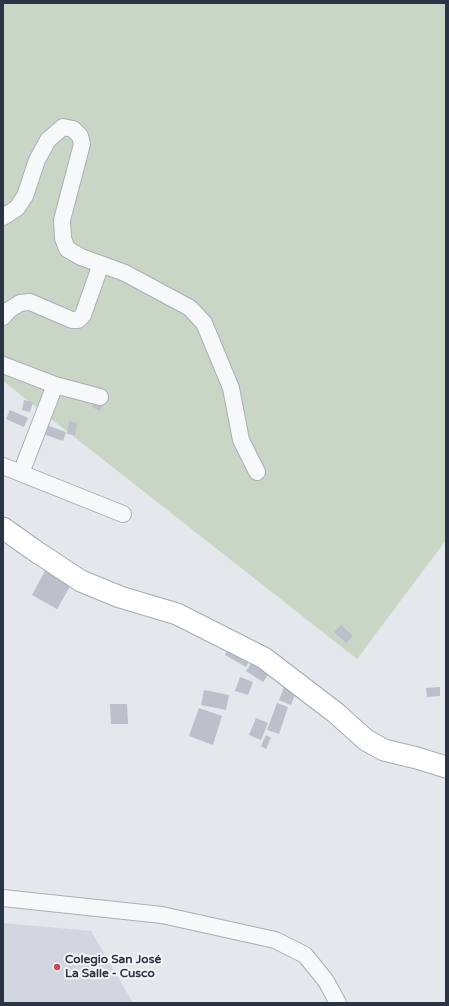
<!DOCTYPE html>
<meta charset="utf-8">
<style>
body{margin:0}
#map{position:relative;width:449px;height:1006px;overflow:hidden;background:#e4e7ec;font-family:"Varela Round",sans-serif}
canvas{display:block}
.frame{position:absolute;inset:0;border:4px solid #2b3445;pointer-events:none}
</style>
<div id="map">
<canvas width="449" height="1006"></canvas>
<div class="frame"></div>
</div>
<script>
const ctx = document.querySelector('canvas').getContext('2d');
ctx.lineJoin = 'round';
function paint(path, color) {
  ctx.fillStyle = color;
  ctx.fill(path, 'evenodd');
}
function poly(rows) {
  const path = new Path2D();
  for (const r of rows) {
    path.moveTo(r[0], r[1]);
    for (let i = 2; i < r.length; i += 2) path.lineTo(r[i], r[i + 1]);
  }
  return path;
}
function stroke(path, color, width, dash) {
  ctx.strokeStyle = color;
  ctx.lineWidth = width;
  ctx.lineCap = dash ? 'butt' : 'round';
  ctx.setLineDash(dash || []);
  ctx.stroke(path);
}
function write(font, color, halo, rows, align = 'center') {
  ctx.font = font + ' "Varela Round",sans-serif';
  ctx.lineWidth = 4;
  ctx.setLineDash([]);
  ctx.textBaseline = 'middle';
  ctx.strokeStyle = halo;
  ctx.fillStyle = color;
  for (const [text, x, y, turn = 0] of rows) {
    ctx.save();
    ctx.translate(x, y);
    ctx.rotate((+turn || 0) * Math.PI / 180);
    ctx.textAlign = isNaN(turn) ? turn : align;
    if (halo) ctx.strokeText(text, 0, 0);
    ctx.fillText(text, 0, 0);
    ctx.restore();
  }
}
paint(poly([
 [3,923,91,931,133,1003,3,1003]
]), '#d2d6de');
paint(poly([
 [3,3,446,3,446,540,357,659,3,381]
]), '#c9d6c5');
paint(poly([
 [24,400,33,402,30,412,22,410],
 [95,401,103,404,100,411,92,407],
 [10,410,28,418,24,427,6,419],
 [69,421,77,423,75,435,67,434],
 [46,425,66,432,63,441,43,434],
 [46,569,72,583,57,609,32,595],
 [341,625,353,636,346,643,334,632],
 [229,647,250,659,246,667,225,655],
 [254,659,271,670,263,682,246,671],
 [240,677,253,682,248,695,235,691],
 [286,682,298,687,291,705,279,700],
 [440,687,440,696,427,697,426,688],
 [204,690,229,695,226,710,201,705],
 [277,703,288,707,279,734,267,730],
 [110,704,127,704,128,724,111,724],
 [199,708,222,716,213,745,189,736],
 [256,718,268,723,261,740,249,735],
 [266,735,271,738,266,749,261,746]
]), '#bbc0ca');
const minor = poly([
 [3,217,17,208,25,196,37,160,48,140,63,127,73,129,80,136,82,144,62,220,63,238,67,249,81,257,125,273,190,308,204,323,231,388,241,440,257,472],
 [3,317,9,310,20,303,30,302,72,320,78,320,83,315,101,264],
 [3,365,55,385,100,397],
 [3,466,123,514],
 [21,473,55,385],
 [3,898,162,915,275,940,305,955,326,981,338,1003]
]);
const major = poly([
 [3,528,34,550,81,581,120,597,177,614,264,658,336,713,366,740,384,750,417,758,446,767]
]);
stroke(minor, '#a9aeb7', 18);
stroke(major, '#a3abb8', 23);
stroke(minor, '#f7f8fa', 16);
stroke(major, '#fff', 21);
for (const [x, y, r, color] of [
 [57,967,4,"#d1495b"]
]) {
  const dot = new Path2D();
  dot.arc(x, y, r, 0, 2 * Math.PI);
  ctx.fillStyle = color;
  ctx.fill(dot);
  stroke(dot, '#f4f6f9', 1.5);
}
write('bold 12px', '#2b3445', '#f4f6f9', [
 ["Colegio San José",65,960],
 ["La Salle - Cusco",65,974]
], 'left');
</script>
